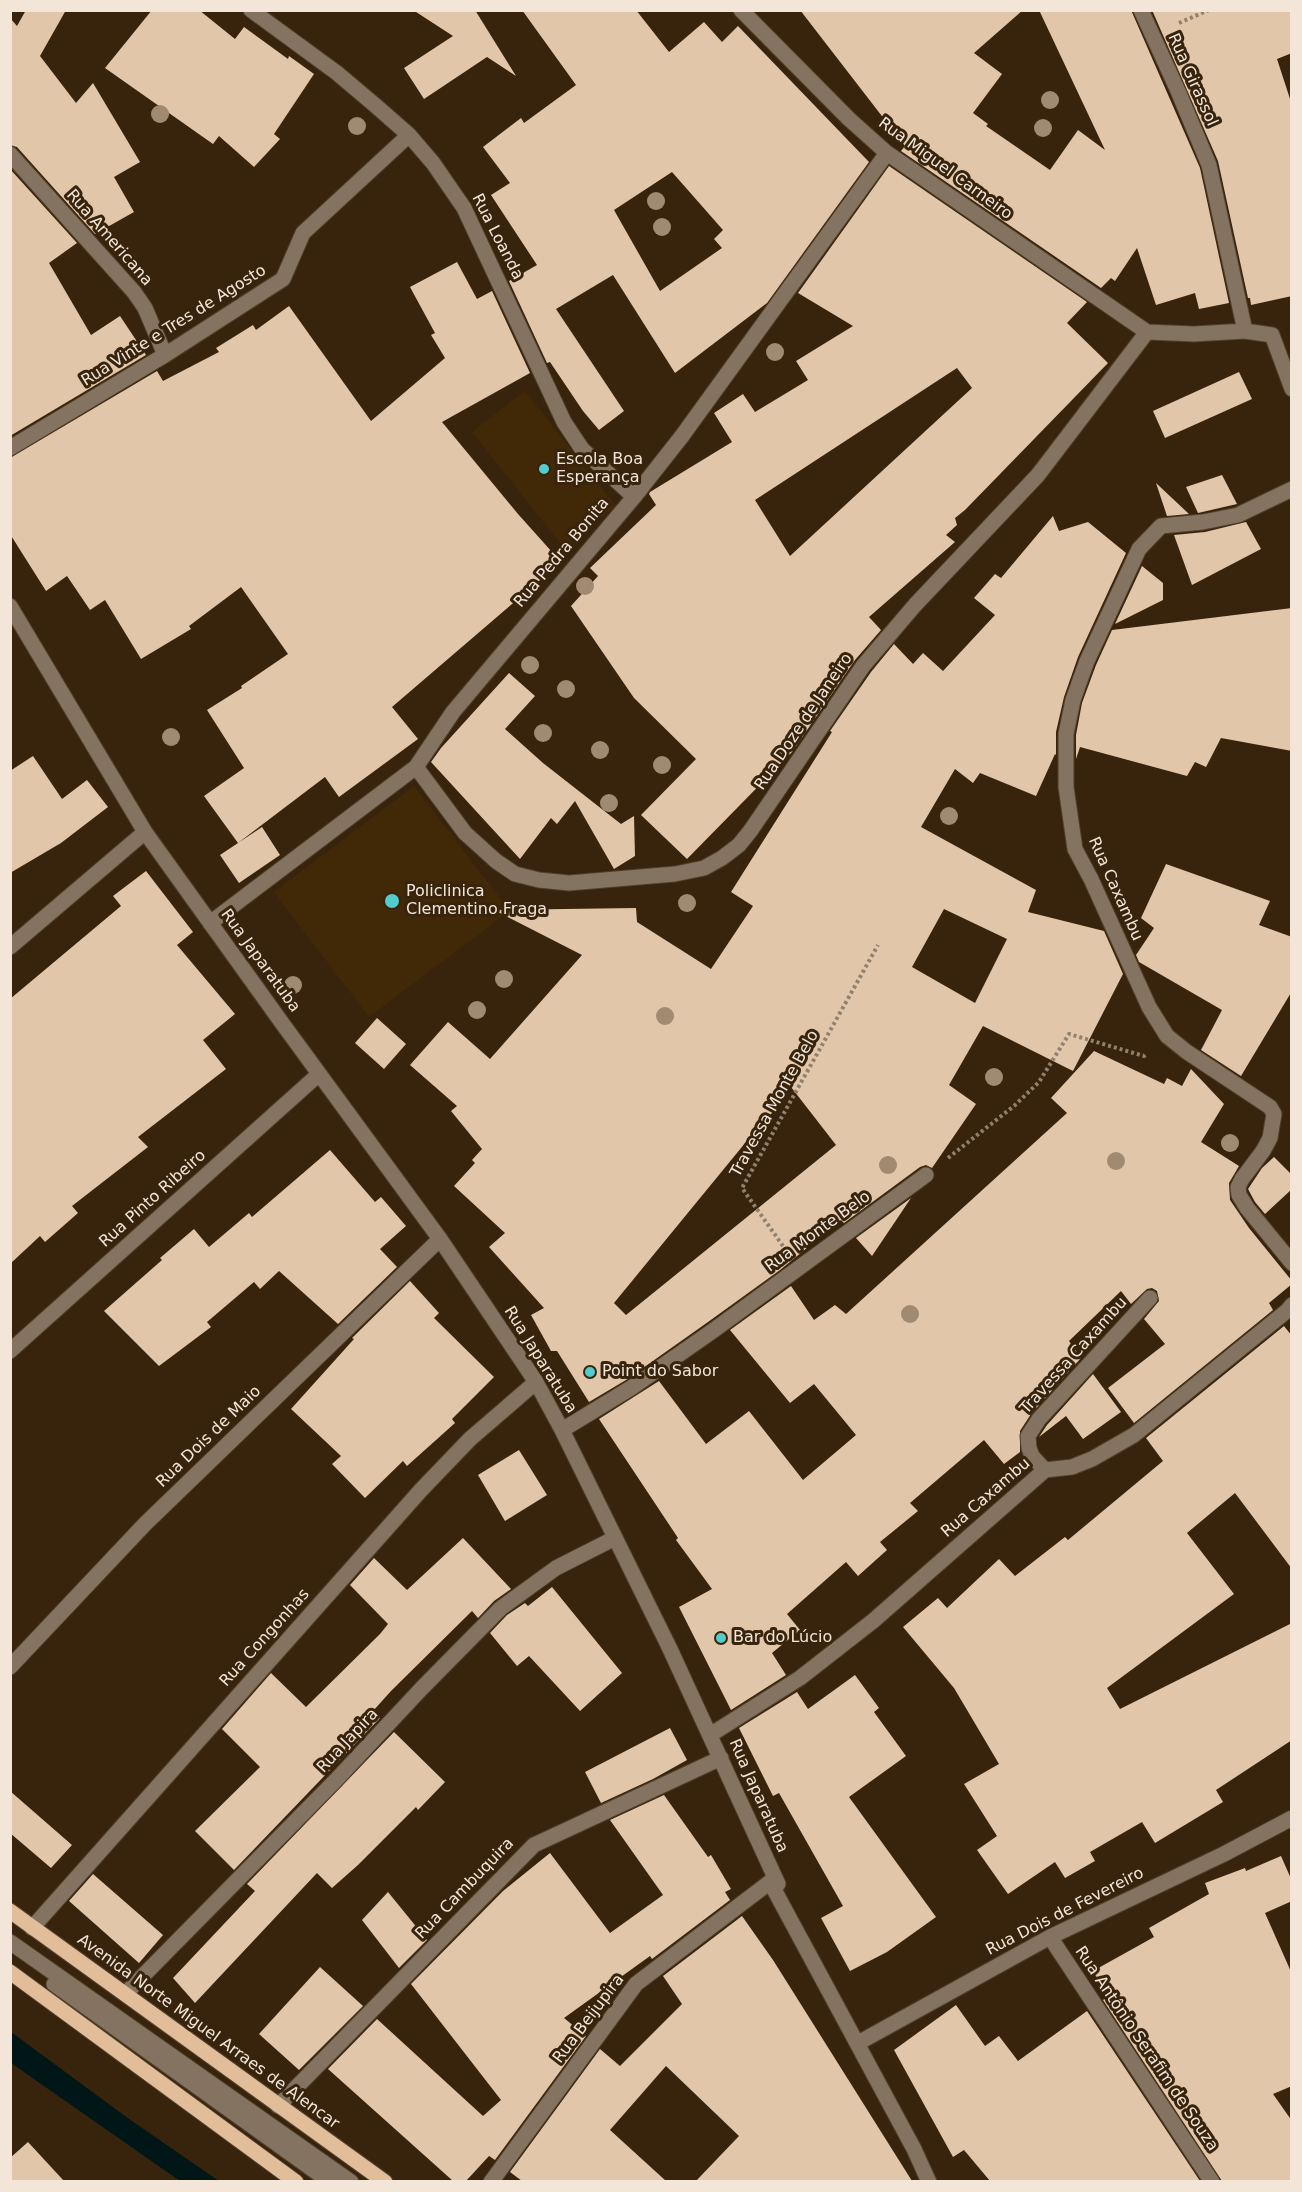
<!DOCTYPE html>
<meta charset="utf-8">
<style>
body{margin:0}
#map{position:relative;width:1302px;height:2192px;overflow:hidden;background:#38240c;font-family:"DejaVu Sans",sans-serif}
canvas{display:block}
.frame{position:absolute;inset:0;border:12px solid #f3e6d8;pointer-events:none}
</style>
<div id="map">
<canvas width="1302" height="2192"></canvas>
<div class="frame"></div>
</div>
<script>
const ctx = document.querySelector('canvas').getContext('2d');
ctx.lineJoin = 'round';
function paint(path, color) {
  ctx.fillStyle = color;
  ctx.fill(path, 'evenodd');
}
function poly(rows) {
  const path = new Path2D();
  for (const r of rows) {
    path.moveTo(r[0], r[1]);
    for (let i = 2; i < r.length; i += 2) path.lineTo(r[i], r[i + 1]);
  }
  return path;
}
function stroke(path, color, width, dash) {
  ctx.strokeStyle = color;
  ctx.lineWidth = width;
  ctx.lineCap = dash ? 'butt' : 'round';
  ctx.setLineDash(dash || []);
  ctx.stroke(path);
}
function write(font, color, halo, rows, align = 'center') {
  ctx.font = font + ' "DejaVu Sans",sans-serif';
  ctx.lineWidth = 6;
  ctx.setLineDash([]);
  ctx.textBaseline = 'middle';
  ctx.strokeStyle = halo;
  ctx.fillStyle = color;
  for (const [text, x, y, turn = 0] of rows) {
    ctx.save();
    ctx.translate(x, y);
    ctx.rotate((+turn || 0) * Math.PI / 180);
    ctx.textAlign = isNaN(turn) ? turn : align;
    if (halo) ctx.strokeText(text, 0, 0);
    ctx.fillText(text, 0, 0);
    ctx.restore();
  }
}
paint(poly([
 [525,391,616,506,564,548,472,432],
 [414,786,510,911,369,1017,274,892]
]), '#412908');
paint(poly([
 [11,2032,129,2119,219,2181,180,2181,11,2063]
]), '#011616');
paint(poly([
 [26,10,66,10,40,56,76,103,93,83,140,162,114,177,134,212,95,234,17,147,10,145,10,18,17,26],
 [152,10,199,10,235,39,244,27,288,59,289,56,314,74,274,134,280,139,254,167,219,136,213,144,105,68],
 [413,10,475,10,516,76,487,57,424,99,404,68,453,36],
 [522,10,636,10,669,52,704,22,722,42,738,26,869,162,767,303,675,373,613,275,556,309,624,411,599,430,583,411,550,362,547,363,509,281,537,265,491,195,510,183,483,147,521,118,524,123,576,85],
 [672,172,723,230,714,239,722,248,660,291,614,210],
 [800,10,1023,10,974,53,1002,74,973,113,988,124,986,126,1050,170,1078,130,1105,150,1039,10,1131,10,1200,168,1229,303,1199,309,1195,293,1156,305,1137,248,1115,281,1111,278,1101,288,901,151,905,146],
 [1152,10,1292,10,1292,53,1277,59,1292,105,1292,296,1251,305,1250,298,1248,298,1218,161],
 [889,166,1087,302,1067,323,1108,363,965,510,955,518,957,525,946,535,955,542,869,617,881,630,855,660,792,752,687,859,641,815,696,759,634,698,571,606,598,576,590,568,656,505,649,494,650,492,732,442,714,413,743,394,755,412,808,380,796,361,853,326,798,293],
 [957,368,972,388,790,556,755,500],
 [10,169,77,243,49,263,91,335,120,316,146,355,10,436],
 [457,262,477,299,492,291,530,373,442,422,518,514,561,562,392,707,418,739,339,797,325,777,238,843,204,796,244,768,207,710,242,688,241,686,288,654,241,587,189,626,191,629,141,659,105,600,90,610,67,576,46,591,10,534,10,458,157,371,163,381,219,352,216,348,253,325,256,330,289,306,371,421,445,358,431,335,435,333,410,287],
 [1239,372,1252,399,1165,438,1153,411],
 [1222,475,1237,504,1198,513,1186,487],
 [1156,483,1189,514,1167,516],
 [1053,516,1059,531,1088,522,1126,553,1078,657,1064,697,1056,732,1056,755,1055,754,1036,796,980,773,973,783,955,769,921,827,1036,890,1028,912,1104,931,1123,974,1073,1071,983,1026,949,1085,976,1104,932,1168,926,1165,920,1167,844,1223,841,1220,780,1270,708,1322,626,1380,589,1402,557,1351,551,1351,531,1315,544,1308,489,1247,505,1233,454,1186,475,1163,472,1160,482,1149,451,1111,457,1106,410,1065,448,1022,490,1059,582,955,494,910,636,908,637,922,711,969,753,906,731,892,832,732,830,731,871,672,894,644,913,664,923,653,943,671,995,615,974,598,995,574,1001,578],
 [944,909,1007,939,975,1003,912,967],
 [791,1087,836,1145,626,1315,614,1303,764,1120,766,1121],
 [1246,522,1261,549,1192,585,1174,535,1205,532],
 [1142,566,1163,583,1163,600,1115,624],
 [1292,608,1292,751,1221,738,1206,767,1195,762,1187,776,1080,747,1076,759,1076,735,1082,703,1096,665,1112,630],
 [509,673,535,696,505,729,543,763,621,824,634,816,635,856,614,869,575,801,557,824,551,818,520,859,431,762,441,748],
 [33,756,62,799,87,780,108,807,61,843,10,873,10,771],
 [262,827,280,855,239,883,220,855],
 [1166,864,1270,901,1259,925,1292,937,1292,991,1241,1076,1201,1050,1222,1010,1139,962,1136,955,1154,928,1141,918],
 [146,871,193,932,177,945,235,1014,203,1040,226,1069,138,1137,148,1147,72,1206,78,1213,45,1242,40,1236,10,1264,10,999,121,906,113,896],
 [377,1018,406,1044,384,1069,355,1043],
 [1094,1051,1164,1084,1167,1078,1182,1086,1191,1069,1224,1104,1201,1142,1239,1166,1229,1183,1230,1200,1249,1228,1292,1281,1292,1284,1269,1303,1273,1310,1134,1423,1108,1388,1165,1344,1144,1319,1159,1301,1157,1291,1152,1288,1147,1289,1131,1304,1121,1291,1069,1341,1081,1358,1031,1414,1020,1431,1020,1452,1004,1464,984,1440,910,1503,918,1511,880,1542,887,1550,858,1576,846,1562,787,1614,800,1630,772,1653,786,1675,731,1710,679,1607,712,1589,676,1540,678,1538,599,1419,659,1381,706,1444,749,1411,803,1480,856,1435,814,1384,790,1403,730,1330,791,1286,814,1320,835,1305,846,1314,1067,1113,1051,1098],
 [330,1150,375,1202,381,1197,406,1226,380,1249,397,1267,338,1324,279,1271,260,1289,254,1282,207,1322,211,1327,159,1366,104,1311,162,1260,160,1258,194,1229,209,1247,249,1213,252,1217],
 [1274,1157,1292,1175,1292,1189,1265,1214,1255,1202,1248,1189,1262,1168],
 [911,1198,872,1256,856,1238],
 [410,1281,439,1313,434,1318,494,1377,452,1419,455,1423,407,1466,403,1461,365,1498,332,1464,341,1456,291,1409,354,1339,352,1338],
 [1284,1326,1292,1336,1292,1569,1235,1493,1187,1533,1234,1594,1107,1688,1120,1709,1292,1623,1292,1740,1216,1790,1223,1802,1155,1843,1142,1822,1090,1852,1095,1861,1065,1878,1055,1862,1008,1894,977,1850,997,1836,964,1784,999,1764,954,1688,903,1627,938,1598,947,1608,999,1559,1015,1576,1065,1537,1068,1540,1163,1461,1146,1438],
 [1093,1374,1121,1412,1083,1439,1066,1416,1039,1437,1047,1425],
 [519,1450,547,1495,505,1521,478,1475],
 [463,1538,511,1589,494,1601,478,1618,472,1611,391,1691,373,1711,380,1718,234,1870,195,1831,260,1767,222,1729,271,1673,306,1707,380,1634,388,1624,350,1585,374,1558,407,1590],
 [552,1587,622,1673,580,1711,529,1656,517,1666,490,1633,507,1615,525,1603,528,1606],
 [855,1675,879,1708,874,1712,906,1756,849,1797,936,1917,887,1952,850,1971,821,1918,843,1906,779,1793,773,1796,739,1728,797,1692,808,1709],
 [670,1728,687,1760,653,1779,601,1803,585,1772],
 [394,1732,445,1782,418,1810,416,1807,358,1865,332,1888,317,1873,195,2003,173,1978,255,1891,247,1884],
 [10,1791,72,1845,51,1868,10,1833],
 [664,1795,708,1857,711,1855,731,1889,725,1892,730,1900,652,1959,650,1956,564,2018,586,2036,495,2160,489,2156,466,2181,453,2181,328,2069,377,2019,483,2116,501,2100,411,1984,503,1891,550,1853,610,1933,663,1895,610,1820],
 [1281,1856,1292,1881,1292,1901,1265,1913,1292,1974,1292,2086,1273,2094,1292,2121,1292,2181,1222,2181,1103,2000,1108,1997,1093,1971,1154,1937,1149,1928,1209,1894,1205,1883,1245,1868,1246,1871],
 [93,1874,163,1935,139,1963,69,1901],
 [388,1892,427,1940,399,1968,362,1920],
 [742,1916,773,1960,912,2181,696,2181,739,2136,666,2066,610,2130,666,2181,522,2181,510,2172,600,2049,620,2066,682,2004,663,1976],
 [320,1967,363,2006,299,2070,259,2034],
 [956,2005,985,2046,999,2036,1018,2061,1087,2011,1200,2181,990,2181,964,2150,953,2157,894,2050],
 [28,2142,64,2181,10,2181,10,2158]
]), '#e1c6aa');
const minor = poly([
 [251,10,337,73,376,106,409,135,433,163,464,208,564,422,582,449,634,497],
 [741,10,849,119,887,153,1147,332],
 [1141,10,1178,91,1209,165,1245,331],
 [10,154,134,292,145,308,165,355],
 [1147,332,1194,334,1245,331,1272,335,1292,389],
 [10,448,165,355,283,279,303,233,409,135],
 [1292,489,1238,515,1203,522,1161,526,1139,549,1087,661,1073,700,1066,734,1066,787,1075,849,1091,879,1149,1007,1167,1036,1187,1052,1270,1107,1274,1114,1270,1138,1263,1151,1242,1179,1238,1187,1239,1195,1247,1208,1292,1263],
 [10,606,145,832,282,1023,440,1239,536,1382,562,1430,670,1649,778,1884,770,1882,914,2149,929,2182],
 [416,767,465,833,496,861,515,874,539,880,569,883,675,874,704,868,722,858,739,845,751,830,863,666,915,605,1038,475,1147,332],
 [210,923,416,767,453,712,634,497,682,436,887,153],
 [10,947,145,832],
 [10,1351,319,1074],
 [562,1430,631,1388,714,1330,926,1175],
 [1045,1470,1032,1456,1029,1448,1028,1436,1039,1419,1150,1298],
 [10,1667,145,1524,440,1239],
 [710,1735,800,1678,873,1621,1045,1470,1072,1467,1092,1459,1134,1435,1288,1310,1292,1305],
 [32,1928,421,1490,470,1439,536,1382],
 [1050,1937,1212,2182],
 [10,1942,351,2182],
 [54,1984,330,2182],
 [126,1993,336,1780,422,1688,501,1608,556,1568,615,1538],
 [858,2043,1050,1937,1224,1854,1292,1818],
 [278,2106,534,1845,721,1758],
 [491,2182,636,1984,770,1882]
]);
const major = poly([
 [10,1911,385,2182],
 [10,1972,296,2182]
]);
stroke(minor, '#523f29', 17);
stroke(major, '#523f29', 17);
stroke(poly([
 [1179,23,1209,10],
 [948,1158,1014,1106,1039,1082,1069,1034,1144,1056,1146,1054],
 [783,1246,742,1188,878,945]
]), '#91806d', 4, [3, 3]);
stroke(minor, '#847361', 15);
stroke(major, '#e1be99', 15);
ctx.fillStyle = '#a08b72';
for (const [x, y] of [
 [1050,100],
 [160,114],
 [357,126],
 [1043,128],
 [656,201],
 [662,227],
 [775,352],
 [585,586],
 [530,665],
 [566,689],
 [543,733],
 [171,737],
 [600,750],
 [662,765],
 [609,803],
 [949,816],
 [687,903],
 [504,979],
 [293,985],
 [477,1010],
 [665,1016],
 [994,1077],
 [1230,1143],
 [1116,1161],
 [888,1165],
 [910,1314]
]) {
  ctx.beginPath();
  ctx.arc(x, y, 9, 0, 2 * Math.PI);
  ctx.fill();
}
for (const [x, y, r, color] of [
 [544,469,6,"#53cdcb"],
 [392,901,8,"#53cdcb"],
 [590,1372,6,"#53cdcb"],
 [721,1638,6,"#53cdcb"]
]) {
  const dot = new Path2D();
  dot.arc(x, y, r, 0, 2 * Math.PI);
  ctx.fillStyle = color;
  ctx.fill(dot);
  stroke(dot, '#38240c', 2);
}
write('16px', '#f3e6d8', '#38240c', [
 ["Rua Girassol",1192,80,66],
 ["Rua Miguel Carneiro",945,169,36],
 ["Rua Loanda",497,237,63],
 ["Rua Americana",109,238,49],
 ["Rua Vinte e Tres de Agosto",174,326,-32],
 ["Rua Pedra Bonita",562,553,-50],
 ["Rua Doze de Janeiro",804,722,-56],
 ["Rua Caxambu",1115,889,66],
 ["Rua Japaratuba",260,961,54],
 ["Travessa Monte Belo",775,1104,-61],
 ["Rua Pinto Ribeiro",153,1199,-42],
 ["Rua Monte Belo",818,1232,-36],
 ["Travessa Caxambu",1074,1356,-48],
 ["Rua Japaratuba",540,1360,58],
 ["Rua Dois de Maio",209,1437,-44],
 ["Rua Caxambu",986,1498,-41],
 ["Rua Congonhas",265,1638,-48],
 ["Rua Japira",348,1741,-47],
 ["Rua Japaratuba",758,1796,66],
 ["Rua Cambuquira",465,1889,-46],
 ["Rua Dois de Fevereiro",1065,1912,-27],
 ["Rua Beijupira",589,2019,-53],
 ["Avenida Norte Miguel Arraes de Alencar",208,2032,36],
 ["Rua Antônio Serafim de Souza",1146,2049,56]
]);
write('16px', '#f3e6d8', '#38240c', [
 ["Escola Boa",556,460],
 ["Esperança",556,478],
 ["Policlinica",406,892],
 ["Clementino Fraga",406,910],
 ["Point do Sabor",602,1372],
 ["Bar do Lúcio",733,1638]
], 'left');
</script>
